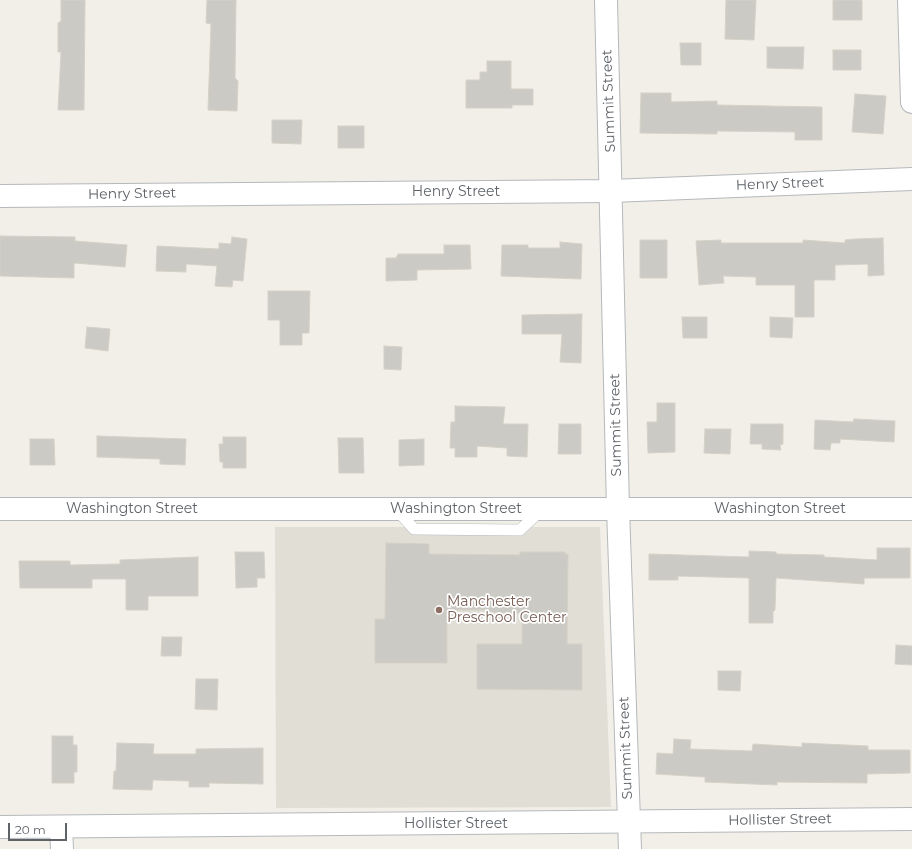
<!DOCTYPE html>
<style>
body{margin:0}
#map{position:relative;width:912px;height:849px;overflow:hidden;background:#f1efe8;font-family:Montserrat,sans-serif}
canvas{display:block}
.scale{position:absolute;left:8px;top:823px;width:59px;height:18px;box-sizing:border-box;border:2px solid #5f6368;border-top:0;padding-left:5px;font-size:12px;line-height:14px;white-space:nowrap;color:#5f6368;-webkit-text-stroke:3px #fff;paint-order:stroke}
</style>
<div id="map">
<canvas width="912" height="849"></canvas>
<div class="scale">20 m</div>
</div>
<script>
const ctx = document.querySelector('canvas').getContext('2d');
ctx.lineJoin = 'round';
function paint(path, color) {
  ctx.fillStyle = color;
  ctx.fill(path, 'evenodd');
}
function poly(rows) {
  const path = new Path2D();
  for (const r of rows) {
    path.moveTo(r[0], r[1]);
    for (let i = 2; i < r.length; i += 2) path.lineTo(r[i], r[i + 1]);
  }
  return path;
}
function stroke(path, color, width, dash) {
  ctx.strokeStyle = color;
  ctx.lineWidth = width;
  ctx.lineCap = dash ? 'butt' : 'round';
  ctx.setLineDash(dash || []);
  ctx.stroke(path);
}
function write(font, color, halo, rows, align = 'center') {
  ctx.font = font + ' Montserrat,sans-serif';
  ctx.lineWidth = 3.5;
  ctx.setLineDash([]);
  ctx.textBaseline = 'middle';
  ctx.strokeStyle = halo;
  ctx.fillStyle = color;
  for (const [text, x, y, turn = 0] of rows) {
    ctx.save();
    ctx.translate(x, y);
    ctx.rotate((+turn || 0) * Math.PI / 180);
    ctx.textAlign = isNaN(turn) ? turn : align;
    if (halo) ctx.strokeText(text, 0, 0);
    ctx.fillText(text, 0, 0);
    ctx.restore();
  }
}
paint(poly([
 [275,527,600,527,611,807,276,808]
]), '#e1ded6');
const building = poly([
 [61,0,85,0,84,110,58,110,61,52,58,52,58,23,61,21,61,0],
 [207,0,236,0,235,78,238,81,237,111,208,110,211,24,206,23,207,0],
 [726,0,756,0,754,40,725,39,726,0],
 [833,0,862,0,862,20,833,20,833,0],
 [680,43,701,43,701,65,681,65,680,43],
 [767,47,804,47,803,69,767,68,767,47],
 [833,50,861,50,861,70,833,70,833,50],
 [487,61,511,61,511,89,533,89,533,105,512,105,512,108,466,108,466,80,480,80,480,72,487,72,487,61],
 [641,93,671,93,671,102,717,101,717,105,822,107,822,140,795,140,795,132,717,131,717,134,640,133,641,93],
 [855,94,886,96,883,134,852,132,855,94],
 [272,120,302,120,301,144,272,143,272,120],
 [338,126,364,126,364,148,338,148,338,126],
 [0,236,75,237,75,241,127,245,125,267,74,263,74,278,0,276,0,236],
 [232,237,247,239,243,281,233,280,232,287,215,286,217,266,186,264,186,272,156,271,157,246,219,249,219,243,231,244,232,237],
 [883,238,884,275,868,276,868,264,835,265,835,280,814,280,814,317,795,317,795,285,756,285,756,277,723,276,724,283,699,285,696,241,721,240,721,243,803,243,803,240,845,243,845,240,855,239,883,238],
 [640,240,667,240,667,278,640,278,640,240],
 [560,242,582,244,581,279,501,276,502,245,528,245,528,248,560,248,560,242],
 [444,245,470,245,471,269,417,270,417,280,386,281,386,258,396,258,398,254,444,254,444,245],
 [268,291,310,291,309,333,302,333,302,345,280,345,280,320,268,320,268,291],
 [582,314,581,363,560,362,562,334,522,334,522,315,582,314],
 [682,317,707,317,707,338,683,338,682,317],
 [770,317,793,318,792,338,770,337,770,317],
 [87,327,110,329,108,351,85,348,87,327],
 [384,346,402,347,401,370,384,369,384,346],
 [657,403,675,403,675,452,648,453,647,422,657,422,657,403],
 [455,406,505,407,503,424,528,424,527,457,507,456,507,448,477,446,477,457,455,457,455,448,450,448,451,422,455,422,455,406],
 [854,419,895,421,894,442,840,439,840,443,831,443,830,450,814,449,815,420,853,422,854,419],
 [559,424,581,424,581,454,558,454,559,424],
 [751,424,783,424,783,444,780,445,781,450,762,449,762,444,750,444,751,424],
 [705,429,731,429,730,454,704,453,705,429],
 [97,436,186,439,185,465,160,464,160,459,97,457,97,436],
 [223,437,246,437,246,468,223,468,223,462,220,462,219,444,223,444,223,437],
 [338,438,363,438,364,473,339,473,338,438],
 [30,439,54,439,55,465,30,465,30,439],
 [424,439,424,465,399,466,399,440,424,439],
 [386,543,429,544,429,554,520,555,520,552,565,552,565,554,568,554,567,644,582,644,582,690,477,689,477,644,522,644,522,613,486,612,486,610,447,610,447,663,375,663,375,619,385,619,386,543],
 [877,548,910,548,910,578,864,578,864,584,776,578,775,610,773,612,773,623,749,623,749,578,678,576,678,580,649,580,649,554,749,557,749,551,776,552,776,554,824,555,824,557,877,560,877,548],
 [235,552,264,552,265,578,257,578,257,587,236,588,235,552],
 [198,557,198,596,148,596,148,610,126,610,126,579,92,579,92,588,20,588,19,561,70,561,70,565,120,564,120,560,198,557],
 [162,637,182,637,181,656,161,656,162,637],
 [896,645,912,646,912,665,895,664,896,645],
 [718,671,741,671,740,691,718,690,718,671],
 [196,679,218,679,217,710,195,709,196,679],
 [52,736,73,736,73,745,77,745,77,772,74,772,74,783,52,783,52,736],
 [674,739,691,740,690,749,752,751,753,744,802,747,802,743,868,746,868,750,910,750,910,773,867,774,867,783,777,782,777,785,705,782,705,777,656,774,657,753,673,754,674,739],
 [117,743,154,744,153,754,196,754,196,749,263,748,263,784,209,783,209,787,189,787,189,781,153,780,152,790,113,789,114,771,116,771,117,743]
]);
paint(building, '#cccac5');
stroke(building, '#d6d1c6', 1);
const service = poly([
 [397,510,414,529,520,530,541,510]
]);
const minor = poly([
 [909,0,912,102],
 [0,196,611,191,912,179],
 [0,509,912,509],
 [0,827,912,819],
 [61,827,62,849]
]);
const tertiary = poly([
 [606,0,618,509,630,849]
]);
stroke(service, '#b5b8bc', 12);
stroke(minor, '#b5b8bc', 24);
stroke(tertiary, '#b5b8bc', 24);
stroke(service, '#fff', 11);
stroke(minor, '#fff', 22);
stroke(tertiary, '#fff', 22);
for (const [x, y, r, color] of [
 [439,610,4,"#8d6e63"]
]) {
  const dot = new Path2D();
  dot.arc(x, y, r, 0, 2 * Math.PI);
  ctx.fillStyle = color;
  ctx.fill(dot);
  stroke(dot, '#fff', 1.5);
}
write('14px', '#5f6368', '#fff', [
 ["Summit Street",609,101,-92],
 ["Henry Street",780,184,-2],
 ["Henry Street",456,192],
 ["Henry Street",132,194,-1],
 ["Summit Street",616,425,-91],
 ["Washington Street",132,509],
 ["Washington Street",456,509],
 ["Washington Street",780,509],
 ["Summit Street",626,748,-92],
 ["Hollister Street",780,820,-1],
 ["Hollister Street",456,824]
]);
write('14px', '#785e54', '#fff', [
 ["Manchester",447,602],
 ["Preschool Center",447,618]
], 'left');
</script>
